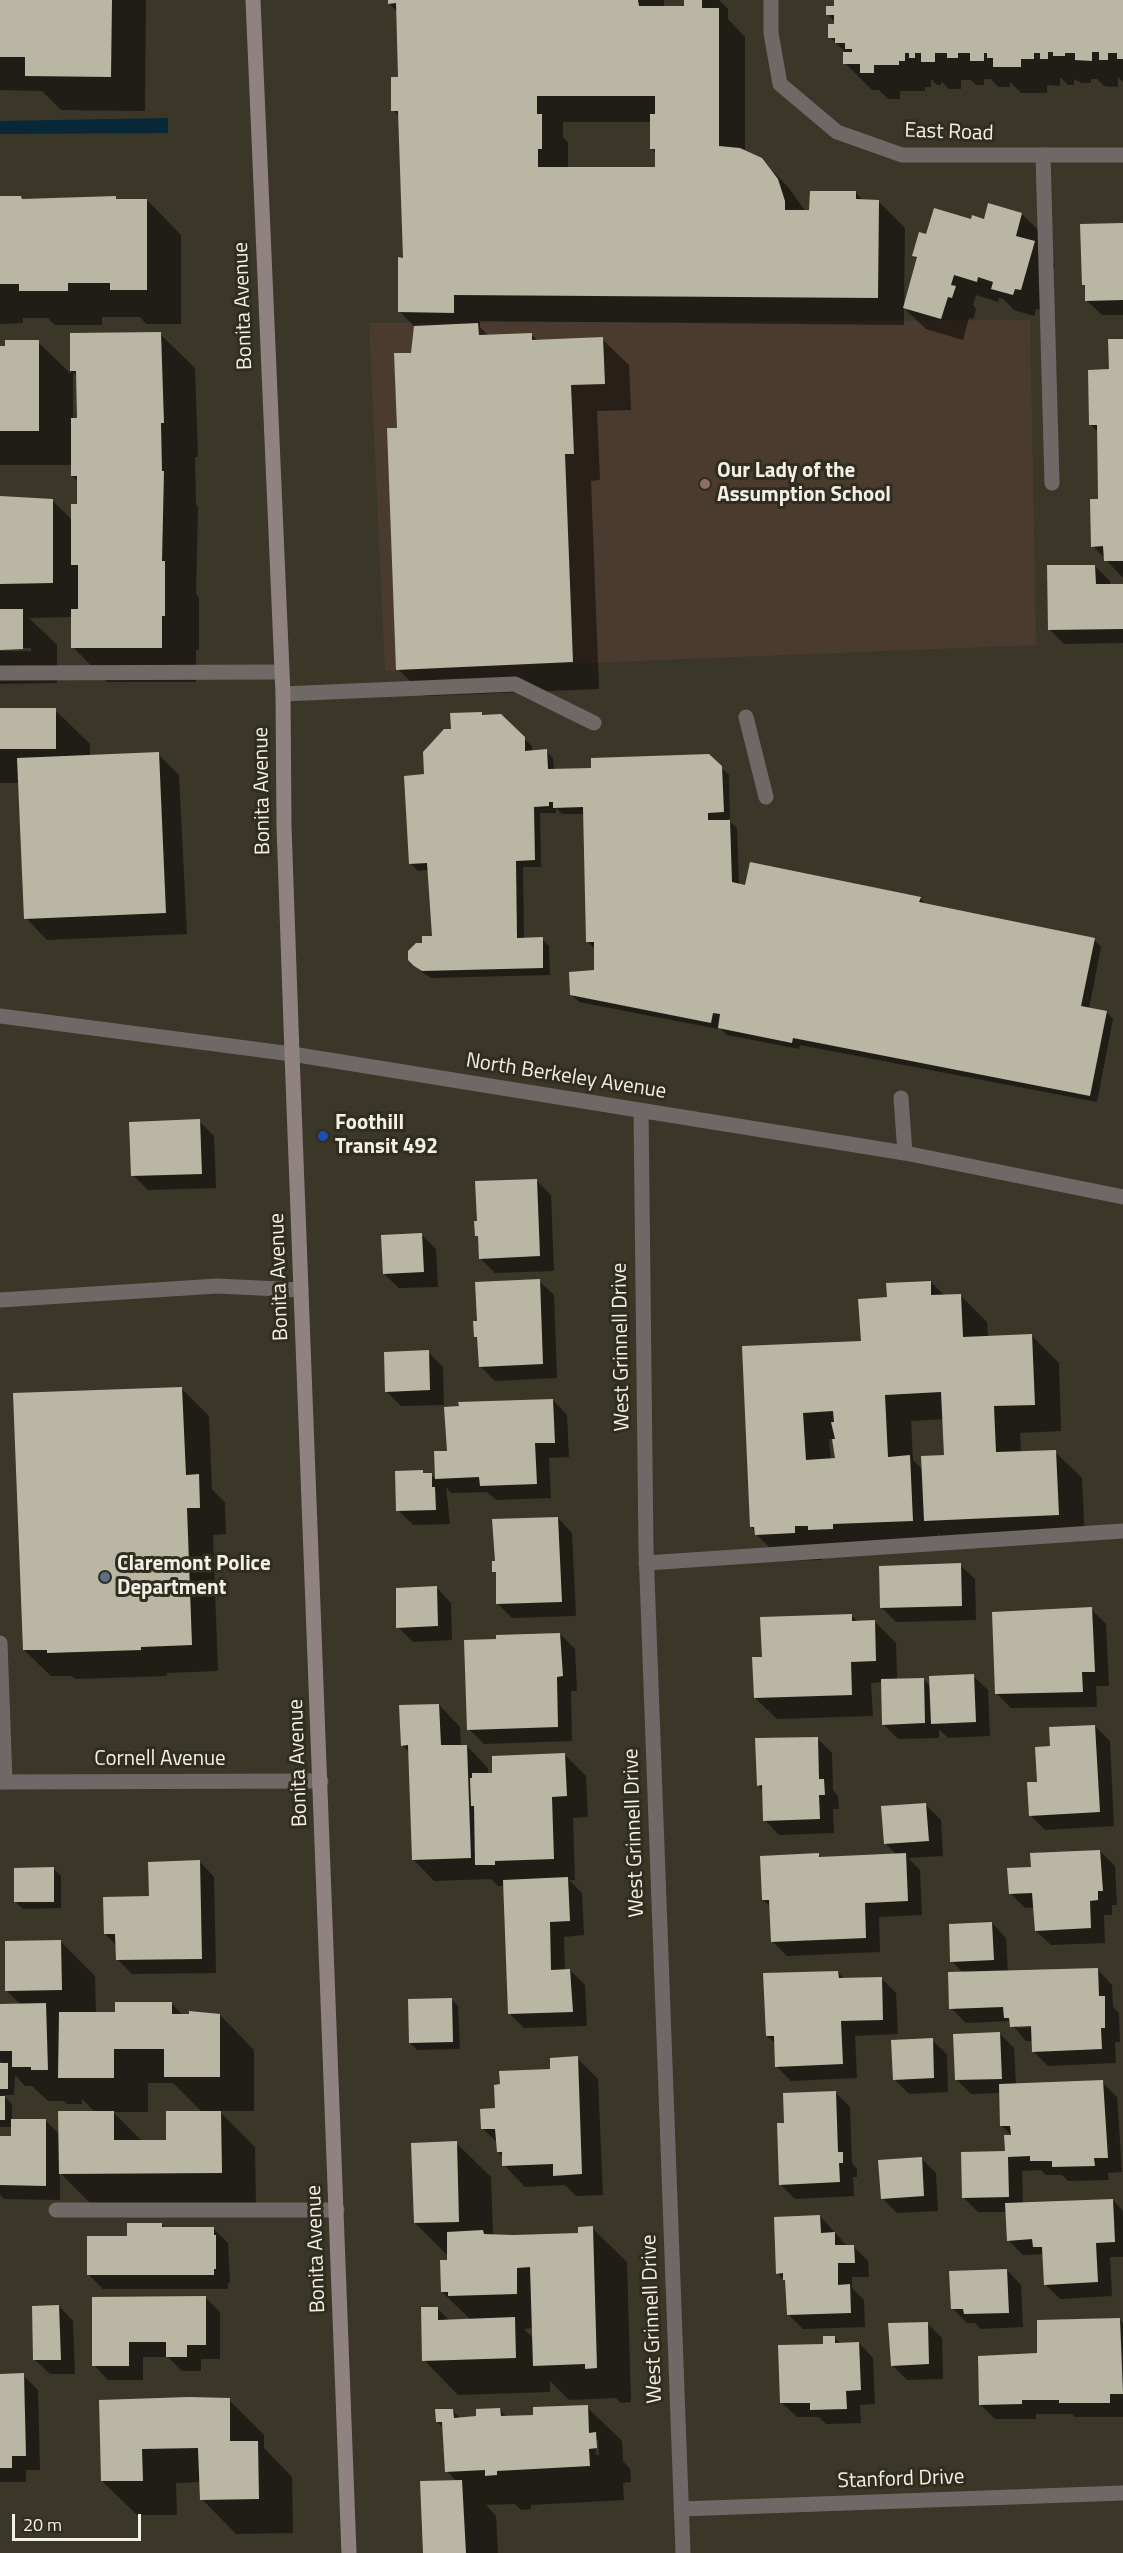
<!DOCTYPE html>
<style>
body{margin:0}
#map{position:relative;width:1123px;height:2553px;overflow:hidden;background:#3a3728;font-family:"Titillium Web",sans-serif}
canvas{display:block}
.scale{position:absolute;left:12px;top:2514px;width:129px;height:27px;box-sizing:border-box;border:3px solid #f2f0e7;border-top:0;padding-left:8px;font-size:18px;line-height:21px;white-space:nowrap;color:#f2f0e7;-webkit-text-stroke:4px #302d1f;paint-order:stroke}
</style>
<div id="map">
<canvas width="1123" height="2553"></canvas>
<div class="scale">20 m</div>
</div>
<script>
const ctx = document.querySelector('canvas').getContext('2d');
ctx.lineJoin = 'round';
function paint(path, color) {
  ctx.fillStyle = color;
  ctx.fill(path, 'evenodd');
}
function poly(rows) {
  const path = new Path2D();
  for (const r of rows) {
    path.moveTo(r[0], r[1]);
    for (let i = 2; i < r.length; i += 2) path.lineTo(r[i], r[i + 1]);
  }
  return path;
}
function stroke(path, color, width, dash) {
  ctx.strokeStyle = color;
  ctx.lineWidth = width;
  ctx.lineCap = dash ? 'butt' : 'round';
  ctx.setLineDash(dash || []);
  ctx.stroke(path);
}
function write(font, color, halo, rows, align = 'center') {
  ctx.font = font + ' "Titillium Web",sans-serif';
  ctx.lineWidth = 6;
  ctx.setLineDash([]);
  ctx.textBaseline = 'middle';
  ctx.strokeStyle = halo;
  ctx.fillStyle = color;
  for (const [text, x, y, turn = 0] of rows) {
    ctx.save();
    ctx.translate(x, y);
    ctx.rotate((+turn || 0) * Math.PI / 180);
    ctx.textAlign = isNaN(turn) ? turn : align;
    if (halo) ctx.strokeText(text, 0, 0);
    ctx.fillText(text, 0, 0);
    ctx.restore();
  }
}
paint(poly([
 [1030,320,1036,645,385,671,369,323]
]), '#4b3b2f');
paint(poly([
 [168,118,168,133,0,134,0,121]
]), '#082738');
paint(poly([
 [0,0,146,0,145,111,61,110,42,91,0,90],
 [389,0,664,0,664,8,685,7,685,0,719,0,728,9,728,19,745,37,745,152,761,159,788,187,806,212,855,192,864,201,879,202,905,228,904,305,918,260,914,256,927,236,972,220,1022,214,1043,235,1039,248,1055,264,1042,310,1036,309,1034,316,1014,310,1003,299,999,298,998,302,976,295,973,305,976,309,973,319,969,318,963,340,926,329,904,308,904,325,480,321,480,327,489,336,531,334,538,341,602,339,629,365,631,410,597,411,600,480,591,481,599,689,425,696,398,669,415,327,399,311,404,260,400,117,393,110,399,78,397,12,389,3],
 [563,122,651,122,651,148,656,153,656,169,568,169,568,142,563,137],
 [836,0,1123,0,1123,82,1118,77,1118,87,1104,86,1097,79,1091,79,1091,83,1082,83,1074,79,1074,85,1068,85,1060,77,1060,86,1047,85,1047,93,1021,93,1010,82,1010,87,998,87,991,79,984,79,984,85,976,85,971,80,961,80,961,89,949,89,941,81,941,85,937,85,931,79,931,87,925,87,925,91,900,91,900,99,888,99,879,90,872,90,845,63,845,52,830,37,836,23,828,15,836,8],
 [0,197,21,197,24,201,115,197,118,200,147,200,181,235,181,324,146,324,140,317,102,317,102,325,55,325,48,318,23,318,23,323,0,324],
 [1123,225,1123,315,1102,315,1087,301,1086,287,1083,284],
 [71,334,160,334,195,368,198,457,195,457,196,504,198,507,196,594,199,597,199,650,196,650,196,682,107,682,73,647,73,617,29,618,57,645,57,683,0,684,0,651,31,651,31,648,0,648,0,498,52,500,72,520,79,506,79,482,72,476,72,465,0,465,0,348,38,342,71,374],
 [73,372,78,377,79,419,73,419],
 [1123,341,1123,578,1093,546,1100,500,1098,432,1090,424],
 [1095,566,1110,581,1110,586,1123,585,1123,643,1064,644,1050,630],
 [0,710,55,710,90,744,90,757,158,754,179,775,187,934,47,940,26,918,20,783,0,783],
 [482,713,485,717,500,716,532,746,532,752,546,751,553,758,554,770,592,769,708,755,729,775,730,819,727,819,737,828,739,885,920,898,927,906,1094,940,1101,947,1089,1009,1106,1012,1113,1019,1097,1102,800,1045,799,1049,727,1035,718,1026,718,1029,579,1002,572,995,596,972,596,950,588,942,585,814,562,814,556,808,556,813,540,813,541,867,523,867,524,939,542,939,549,946,550,975,431,978,423,973,409,960,433,937,429,870,418,871,411,864,426,776,452,730],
 [199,1121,214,1136,216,1188,148,1190,133,1175],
 [536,1180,551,1195,554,1271,495,1273,480,1258,480,1239,476,1235],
 [422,1235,436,1249,438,1287,399,1288,384,1274],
 [539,1281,554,1295,557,1378,495,1381,480,1366,479,1340,475,1336,478,1323],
 [931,1282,945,1296,960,1295,987,1322,988,1338,1032,1336,1059,1363,1061,1431,1020,1433,1021,1453,1055,1452,1082,1478,1085,1541,952,1547,938,1534,939,1547,822,1552,822,1560,783,1561,756,1534,752,1527,744,1348,862,1342,889,1299],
 [944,1419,946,1456,923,1470,913,1460,911,1421],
 [829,1439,833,1439,837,1460,831,1460],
 [428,1352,443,1367,444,1405,401,1406,387,1392],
 [182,1389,209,1416,212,1489,225,1503,226,1534,213,1535,218,1671,167,1673,167,1676,75,1679,72,1676,51,1676,24,1650],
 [553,1400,567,1415,569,1457,549,1458,551,1498,496,1500,487,1492,451,1493,446,1487,450,1524,413,1525,398,1510,422,1472,425,1475,431,1475,437,1480,435,1452,448,1452],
 [558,1518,572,1533,576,1616,512,1618,498,1604,498,1575,494,1571],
 [960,1565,975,1579,976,1620,896,1622,881,1607],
 [437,1588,451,1603,452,1640,413,1642,398,1627],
 [1091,1609,1106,1624,1109,1686,1096,1686,1097,1707,1011,1708,997,1694],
 [851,1615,858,1622,874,1621,896,1643,897,1680,923,1679,931,1687,973,1676,988,1690,990,1736,948,1738,939,1729,939,1738,898,1739,884,1725,882,1682,871,1683,873,1716,777,1719,755,1698,763,1659],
 [560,1634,575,1649,577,1691,571,1691,572,1741,484,1744,469,1729],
 [439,1705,460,1727,461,1747,467,1746,488,1768,488,1775,565,1755,586,1776,588,1817,573,1818,575,1880,569,1880,582,1893,584,1935,564,1937,565,1971,570,1970,585,1985,587,2026,524,2028,510,2014,505,1886,498,1886,491,1879,434,1881,413,1859,410,1753,402,1745],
 [1095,1726,1110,1741,1114,1826,1045,1830,1030,1815,1051,1748],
 [817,1738,832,1753,833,1790,838,1796,839,1809,833,1809,834,1833,779,1835,765,1820,763,1791,758,1785],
 [926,1805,941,1820,943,1856,908,1858,920,1870,922,1915,879,1917,880,1952,787,1956,772,1941,771,1907,763,1900,818,1855,822,1858,897,1855,886,1844],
 [1100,1851,1115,1866,1117,1905,1112,1905,1112,1915,1104,1915,1105,1943,1051,1945,1036,1931,1035,1907,1025,1908,1010,1893,1033,1868],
 [200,1862,214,1877,216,1973,132,1974,117,1959,117,1946,105,1934,150,1897],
 [54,1869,61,1876,61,1908,23,1909,16,1902],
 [992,1923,1006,1938,1008,1972,1098,1970,1112,1985,1113,2007,1119,2013,1120,2042,1115,2042,1116,2063,1048,2066,1033,2051,1033,2041,1026,2041,1009,2021,966,2023,951,2008,963,1973,952,1961],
 [1038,2024,1039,2027,1017,2028,1017,2025],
 [61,1942,95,1976,96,2014,117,2014,172,2004,183,2015,220,2015,254,2050,254,2111,219,2111,255,2147,256,2207,95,2208,60,2173,60,2200,4,2199,0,2195,0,2138,13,2138,13,2127,0,2127,0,2064,4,2064,0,2061,0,2005,21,2005,6,1990],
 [15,2075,25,2086,32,2086,48,2101,64,2101,67,2104,82,2104,82,2099,95,2112,60,2135,46,2121,12,2121,12,2104,3,2095,14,2095],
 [148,2083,173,2083,202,2112,167,2141,143,2142,113,2112,148,2112],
 [838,1972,845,1980,881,1978,896,1993,898,2034,855,2036,857,2078,791,2081,776,2066,776,2044,767,2036],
 [451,1999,458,2006,460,2049,417,2050,410,2043],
 [1000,2034,1014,2048,1016,2085,1102,2082,1117,2097,1122,2172,1108,2173,1109,2180,1068,2181,1062,2175,1046,2175,1041,2170,1022,2171,1023,2204,1113,2200,1123,2211,1123,2257,1110,2257,1112,2296,1060,2299,1045,2284,1044,2256,1042,2254,1023,2255,1008,2240,1007,2212,978,2212,964,2198,1007,2152,1012,2136,1002,2126,1001,2093,971,2094,957,2080],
 [932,2040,947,2054,948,2092,909,2094,894,2079],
 [577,2058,598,2079,603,2195,576,2196,565,2185,525,2187,504,2165,503,2157,498,2152,498,2143,482,2128,496,2110,552,2070],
 [836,2093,850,2107,852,2163,857,2169,857,2177,853,2177,854,2196,795,2199,780,2184,785,2124],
 [456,2143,491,2177,493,2236,579,2234,592,2228,627,2262,631,2402,621,2403,616,2398,569,2400,550,2381,550,2392,458,2395,424,2360,437,2308,450,2321,471,2320,442,2292,448,2256,415,2223],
 [533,2328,533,2338,524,2329],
 [922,2159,936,2173,938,2211,897,2213,882,2198],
 [820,2216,847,2246,853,2246,868,2261,869,2277,852,2277,852,2288,864,2300,865,2327,803,2329,788,2314,787,2283,777,2273],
 [162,2224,166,2228,213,2228,228,2243,230,2283,228,2283,228,2289,103,2289,89,2275,129,2237],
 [1007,2270,1021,2285,1023,2327,980,2329,975,2323,967,2323,952,2308],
 [205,2297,220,2312,220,2359,201,2359,201,2371,182,2371,168,2357,143,2357,143,2380,108,2380,94,2365,94,2298],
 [59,2306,73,2321,75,2374,50,2374,35,2360],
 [1120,2320,1123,2323,1123,2417,1075,2417,1072,2414,1036,2414,1036,2419,995,2419,980,2404,1038,2354],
 [927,2323,942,2338,943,2379,907,2380,892,2365],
 [834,2337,841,2344,859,2343,873,2358,875,2404,860,2405,861,2423,826,2424,819,2417,797,2417,782,2403,825,2346],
 [0,2375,23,2375,38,2390,40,2470,26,2470,26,2482,0,2482],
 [229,2400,264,2435,264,2448,292,2477,293,2533,236,2534,202,2499,201,2482,176,2483,177,2515,137,2515,102,2481,101,2402],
 [587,2407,622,2441,623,2461,630,2469,631,2482,623,2483,624,2500,531,2505,531,2509,521,2510,515,2504,486,2505,496,2516,498,2553,425,2553,457,2482,447,2471,444,2428,437,2422,452,2410,461,2419,477,2418,500,2410,507,2417,535,2416],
 [595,2440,598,2440,599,2455,596,2455]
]), '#0007');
paint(poly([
 [0,0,112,0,111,77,25,76,25,57,0,57],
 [388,0,638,0,639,6,684,6,684,0,702,0,702,8,719,8,719,146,740,148,762,158,778,179,785,201,785,210,809,210,810,191,856,191,856,199,879,200,878,298,454,295,454,313,398,312,398,257,403,258,398,111,391,111,391,77,398,77,396,3,388,4],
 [537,96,655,96,655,114,650,114,650,149,655,149,655,167,538,167,538,149,542,149,542,114,537,114],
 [834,0,1123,0,1123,59,1117,59,1117,53,1108,53,1108,60,1099,60,1099,52,1092,52,1092,61,1075,60,1075,53,1065,53,1065,56,1053,56,1053,52,1048,52,1048,59,1040,59,1040,53,1034,53,1034,59,1021,59,1021,67,993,67,993,58,987,58,987,53,984,53,984,61,970,61,970,53,958,53,958,58,947,58,947,53,935,53,935,62,921,62,921,53,915,53,915,58,909,58,909,53,905,53,905,61,899,61,899,65,874,65,874,73,860,73,860,64,843,64,843,52,852,52,852,49,845,49,845,43,835,43,835,38,828,38,828,24,834,24,834,15,826,15,826,6,834,6],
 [0,196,21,196,22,199,116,196,116,199,147,199,147,290,110,290,110,283,68,283,68,291,19,291,19,284,0,284],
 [988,203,1022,213,1016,236,1035,241,1021,290,1015,289,1013,295,991,289,993,282,978,277,977,282,954,275,951,285,956,286,952,298,948,297,941,319,903,308,917,257,912,256,919,232,926,234,934,208,971,219,972,215,984,219],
 [1123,223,1123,300,1085,301,1085,285,1082,285,1080,224],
 [478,323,479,335,532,333,532,340,603,337,605,384,571,385,574,454,565,454,573,662,396,670,387,428,397,428,394,353,411,353,414,326],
 [161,332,164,423,161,423,162,471,164,471,162,561,165,561,165,616,162,616,162,648,71,648,71,609,78,609,78,565,71,565,71,504,77,504,77,476,71,476,71,418,77,418,76,371,70,371,70,333],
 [1108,339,1123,339,1123,561,1104,561,1103,546,1091,547,1090,499,1098,499,1097,425,1089,425,1088,370,1109,369],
 [5,340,39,340,39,431,0,431,0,346,5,346],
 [0,496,53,499,53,583,0,584],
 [1047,565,1095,565,1096,584,1123,584,1123,629,1048,630],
 [0,609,23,609,23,649,0,650],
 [0,708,56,708,56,749,0,749],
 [482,712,482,715,501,714,525,737,525,751,547,749,548,769,591,768,591,758,709,754,722,766,724,812,708,813,708,820,730,820,732,882,745,885,750,862,921,897,919,902,1095,938,1081,1006,1107,1011,1090,1096,793,1038,792,1043,718,1028,720,1014,713,1013,711,1023,570,995,569,972,594,970,594,942,586,942,583,807,553,808,553,802,549,802,549,806,534,807,535,860,516,861,517,938,543,937,543,968,422,971,414,966,408,960,408,951,416,943,422,943,422,936,432,936,427,863,409,864,404,776,424,774,423,752,444,729,451,729,450,713],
 [159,752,166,913,24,919,17,758],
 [200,1119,202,1174,131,1176,129,1122],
 [537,1179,540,1256,479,1259,478,1236,475,1236,474,1221,477,1221,475,1181],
 [422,1233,424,1272,383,1274,381,1235],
 [540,1279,543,1364,479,1367,477,1337,474,1337,473,1321,477,1321,475,1282],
 [931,1281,931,1295,961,1294,963,1337,1032,1334,1035,1405,994,1406,996,1452,1056,1450,1059,1515,924,1521,921,1456,944,1455,941,1392,885,1395,888,1457,910,1455,913,1521,833,1524,833,1529,808,1530,808,1526,795,1526,795,1533,755,1535,754,1527,750,1527,742,1346,861,1341,858,1299,887,1297,886,1283],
 [833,1411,834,1422,831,1422,835,1439,832,1439,835,1458,806,1460,803,1413],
 [429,1350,430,1390,385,1392,384,1352],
 [182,1387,186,1475,199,1474,200,1508,187,1508,192,1645,141,1647,141,1650,47,1653,47,1650,23,1650,13,1393],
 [553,1399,555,1443,535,1443,537,1484,480,1486,479,1477,435,1479,434,1451,447,1451,444,1407,459,1406,458,1402],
 [423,1470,423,1473,432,1473,432,1487,435,1487,436,1510,396,1511,395,1471],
 [558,1517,562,1602,496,1604,496,1572,492,1572,492,1561,495,1561,492,1519],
 [961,1563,962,1606,880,1608,879,1566],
 [437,1586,438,1626,396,1628,396,1588],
 [1092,1607,1095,1672,1082,1672,1083,1692,995,1694,992,1612],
 [852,1614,852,1621,875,1620,876,1661,851,1662,852,1695,754,1698,752,1657,762,1657,760,1617],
 [560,1633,563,1676,557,1677,558,1727,467,1730,464,1640,496,1639,496,1635],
 [974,1674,976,1722,931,1724,929,1676],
 [924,1678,925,1723,882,1725,881,1679],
 [439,1704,441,1745,467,1745,471,1858,412,1860,408,1745,401,1746,399,1705],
 [1095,1725,1100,1812,1029,1816,1027,1782,1037,1782,1035,1747,1050,1746,1049,1727],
 [818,1737,819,1779,824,1779,825,1795,819,1795,820,1819,763,1821,762,1785,757,1786,755,1738],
 [565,1753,567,1796,552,1797,554,1859,495,1861,495,1865,475,1865,474,1806,471,1806,470,1778,472,1778,472,1773,492,1773,492,1756],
 [926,1803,929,1841,884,1844,881,1806],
 [1100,1850,1103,1891,1098,1891,1098,1900,1090,1901,1091,1928,1035,1931,1032,1893,1009,1894,1007,1868,1031,1867,1030,1853],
 [819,1853,819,1857,906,1853,908,1901,865,1903,866,1938,771,1942,769,1900,762,1900,760,1856],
 [200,1860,202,1959,116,1960,115,1934,104,1934,103,1897,149,1896,148,1862],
 [54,1867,54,1902,14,1902,14,1868],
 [568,1877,570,1921,550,1922,551,1970,570,1969,573,2012,508,2014,503,1880],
 [992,1922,994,1960,950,1962,949,1924],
 [61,1940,62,1990,5,1991,5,1941],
 [1098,1968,1099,1996,1105,1996,1105,2028,1101,2028,1102,2049,1032,2052,1031,2026,1010,2027,1009,2018,1004,2018,1003,2007,949,2009,948,1972],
 [838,1971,839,1978,882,1977,883,2020,841,2021,843,2064,775,2067,774,2036,766,2036,763,1973],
 [452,1998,453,2042,409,2043,408,1999],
 [115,2002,172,2002,172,2014,189,2014,189,2011,220,2014,220,2077,164,2077,164,2049,114,2049,114,2078,58,2078,59,2012,115,2012],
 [46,2003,48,2070,31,2070,31,2067,12,2067,12,2051,0,2051,0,2004],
 [1000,2032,1002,2079,955,2080,953,2034],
 [933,2038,934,2078,893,2080,891,2040],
 [578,2056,582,2174,553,2176,553,2164,502,2166,502,2152,497,2152,495,2129,481,2129,480,2109,495,2108,494,2085,500,2084,499,2071,550,2069,550,2058],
 [0,2063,8,2063,8,2089,0,2089],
 [1103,2080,1108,2158,1094,2158,1095,2166,1052,2167,1052,2161,1030,2161,1030,2156,1008,2157,1009,2197,962,2198,961,2152,1005,2151,1004,2135,1011,2135,1010,2126,1000,2126,999,2084],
 [836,2091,838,2152,843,2152,843,2163,839,2163,840,2182,779,2185,777,2123,784,2123,783,2093],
 [0,2096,5,2096,5,2120,0,2120],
 [58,2111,114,2111,114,2140,166,2140,166,2111,221,2111,222,2173,59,2174],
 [11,2119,46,2119,46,2186,0,2185,0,2136,11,2136],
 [457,2141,459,2222,414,2223,411,2143],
 [922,2157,924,2196,881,2199,878,2160],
 [1113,2199,1115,2242,1096,2243,1098,2282,1044,2285,1042,2247,1033,2247,1032,2239,1007,2241,1005,2203],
 [820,2215,821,2233,835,2232,835,2245,854,2245,855,2263,838,2263,838,2285,850,2284,851,2313,787,2315,785,2280,783,2280,783,2273,776,2274,774,2217],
 [127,2223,162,2223,162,2227,214,2227,214,2235,216,2235,216,2269,214,2269,214,2275,87,2275,87,2236,127,2236],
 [593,2226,597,2368,585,2369,585,2364,533,2366,530,2267,517,2268,517,2294,448,2296,448,2292,441,2292,440,2260,447,2260,447,2232,483,2230,484,2234,513,2235,578,2233,578,2227],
 [1007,2269,1009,2313,964,2314,963,2309,951,2309,949,2271],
 [206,2296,206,2345,187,2345,187,2357,166,2357,166,2342,129,2342,129,2366,92,2366,92,2297],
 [59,2305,61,2360,33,2360,32,2306],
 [421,2307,438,2307,438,2320,515,2317,516,2358,422,2361],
 [1120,2318,1123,2394,1110,2394,1110,2403,1059,2403,1059,2400,1022,2400,1022,2404,979,2405,978,2356,1037,2353,1037,2320],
 [928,2322,929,2364,891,2366,888,2323],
 [823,2336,835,2336,835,2343,859,2342,861,2390,846,2391,847,2409,810,2410,810,2403,780,2403,778,2345,823,2344],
 [24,2373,26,2456,12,2456,12,2468,0,2468,0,2374],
 [189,2397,230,2398,230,2441,258,2441,259,2499,200,2500,198,2448,142,2449,143,2481,101,2481,99,2400],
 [588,2405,589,2433,596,2432,597,2448,589,2449,590,2466,497,2471,497,2475,485,2476,485,2470,445,2472,442,2422,436,2422,435,2409,453,2409,454,2418,476,2416,476,2409,500,2408,501,2416,533,2415,533,2407],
 [462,2480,466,2553,423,2553,420,2481]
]), '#b9b6a3');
stroke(poly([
 [1043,155,1052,483],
 [0,673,280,672],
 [283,694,515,684,594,723],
 [746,717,766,797],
 [0,1300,217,1286,301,1290],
 [646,1563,1123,1531],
 [0,1643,5,1782],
 [56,2210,337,2210]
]), '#706867', 15);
stroke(poly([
 [771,0,771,33,780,84,837,132,902,155,1123,155],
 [0,1016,292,1054,905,1153,1123,1197],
 [901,1098,905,1153],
 [641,1111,646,1549,683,2553],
 [0,1782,321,1781],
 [681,2509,1123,2493]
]), '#706867', 15);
stroke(poly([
 [253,0,283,694,284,826,292,1054,349,2553]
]), '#908281', 15);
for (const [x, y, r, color] of [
 [705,484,6,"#8d6e63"],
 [323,1136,6,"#1a4fb4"],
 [105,1577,6,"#5c6f8a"]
]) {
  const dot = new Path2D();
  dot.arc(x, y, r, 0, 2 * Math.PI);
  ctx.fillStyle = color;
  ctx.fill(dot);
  stroke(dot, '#302d1f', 2);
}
write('21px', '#f2f0e7', '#302d1f', [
 ["East Road",949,133,2],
 ["Bonita Avenue",244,306,-92],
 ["Bonita Avenue",263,791,-91],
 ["North Berkeley Avenue",566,1077,9],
 ["Bonita Avenue",280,1277,-92],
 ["West Grinnell Drive",622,1347,-91],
 ["Cornell Avenue",160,1760],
 ["Bonita Avenue",299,1763,-92],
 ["West Grinnell Drive",635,1833,-92],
 ["Bonita Avenue",317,2249,-92],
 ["West Grinnell Drive",653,2319,-92],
 ["Stanford Drive",901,2480,-2]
]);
write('bold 21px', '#f2f0e7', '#302d1f', [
 ["Our Lady of the",717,472],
 ["Assumption School",717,496],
 ["Foothill",335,1124],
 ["Transit 492",335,1148],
 ["Claremont Police",117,1565],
 ["Department",117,1589]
], 'left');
</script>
